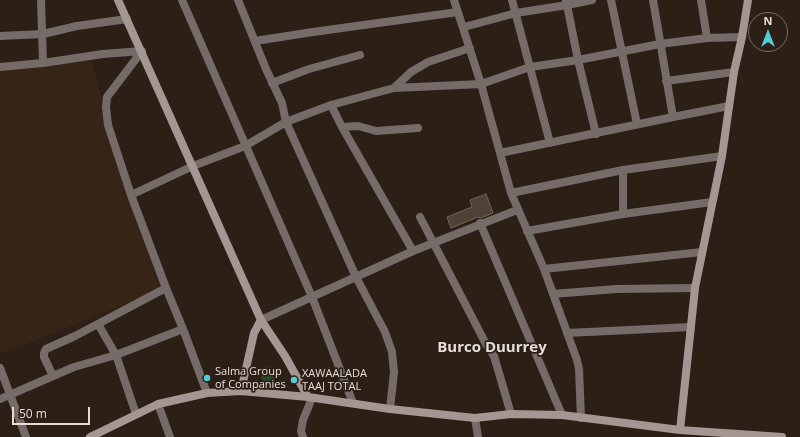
<!DOCTYPE html>
<style>
body{margin:0}
#map{position:relative;width:800px;height:437px;overflow:hidden;background:#2c1f15;font-family:"Open Sans",sans-serif}
canvas{display:block}
.north{position:absolute;left:748px;top:12px;width:40px;height:40px;box-sizing:border-box;background:#2c1f15;border:1px solid #766b63;border-radius:50%;rotate:0deg;font-size:11px;font-weight:700;line-height:16px;text-align:center;color:#e6ddd7}
.north::after{content:'';display:block;margin:auto;width:14px;height:18px;background:#52ccd6;clip-path:polygon(50% 0,100% 100%,50% 72%,0 100%)}
.scale{position:absolute;left:12px;top:407px;width:78px;height:18px;box-sizing:border-box;border:2px solid #e6ddd7;border-top:0;padding-left:5px;font-size:12px;line-height:14px;white-space:nowrap;color:#e6ddd7;-webkit-text-stroke:3px #2c1f15;paint-order:stroke}
</style>
<div id="map">
<canvas width="800" height="437"></canvas>
<div class="north">N</div>
<div class="scale">50 m</div>
</div>
<script>
const ctx = document.querySelector('canvas').getContext('2d');
ctx.lineJoin = 'round';
function paint(path, color) {
  ctx.fillStyle = color;
  ctx.fill(path, 'evenodd');
}
function poly(rows) {
  const path = new Path2D();
  for (const r of rows) {
    if (r.length === 3) {
      path.moveTo(r[0] + r[2], r[1]);
      path.arc(r[0], r[1], r[2], 0, 2 * Math.PI);
      continue;
    }
    path.moveTo(r[0], r[1]);
    for (let i = 2; i < r.length; i += 2) path.lineTo(r[i], r[i + 1]);
  }
  return path;
}
function stroke(path, color, width, dash) {
  ctx.strokeStyle = color;
  ctx.lineWidth = width;
  ctx.lineCap = dash ? 'butt' : 'round';
  ctx.setLineDash(dash || []);
  ctx.stroke(path);
}
function write(font, color, halo, rows, align = 'center') {
  ctx.font = font + ' "Open Sans",sans-serif';
  ctx.lineWidth = 3.5;
  ctx.setLineDash([]);
  ctx.textBaseline = 'middle';
  ctx.strokeStyle = halo;
  ctx.fillStyle = color;
  for (const [text, x, y, turn = 0] of rows) {
    ctx.save();
    ctx.translate(x, y);
    ctx.rotate((+turn || 0) * Math.PI / 180);
    ctx.textAlign = isNaN(turn) ? turn : align;
    if (halo) ctx.strokeText(text, 0, 0);
    ctx.fillText(text, 0, 0);
    ctx.restore();
  }
}
paint(poly([
 [90,59,166,288,0,354,0,69]
]), '#362516');
paint(poly([
 [269,375,8]
]), '#294d25');
const building = poly([
 [486,194,493,213,481,218,478,217,451,228,447,217,472,207,470,200,486,194]
]);
paint(building, '#4d4235');
stroke(building, '#716657', 1);
stroke(poly([
 [41,0,43,63],
 [182,0,312,297,353,403],
 [238,0,266,69,282,103,286,122,356,277,385,332,392,352,394,372,390,409],
 [454,0,481,84,511,193,544,269,577,360,579,369,581,418],
 [512,0,550,143],
 [566,0,578,60,596,134],
 [611,0,637,124],
 [653,0,673,117],
 [701,0,707,38],
 [464,27,516,13,567,5,592,0],
 [0,36,43,34,77,26,127,19],
 [255,41,313,32,458,12],
 [142,51,107,97,106,107,108,125,131,195,166,288,183,329,207,393],
 [0,67,43,63,103,54,142,51],
 [666,81,734,72],
 [272,83,309,69,360,55],
 [394,88,411,72,428,62,470,48],
 [331,105,342,127,358,126,376,131,418,128],
 [342,127,413,251],
 [500,153,673,117,729,106],
 [623,170,623,214],
 [511,193,623,170,722,156],
 [131,195,193,166,245,146,286,122,331,105,394,88,481,84,530,67,578,60,660,44,707,38,742,37],
 [420,217,486,344,494,356,511,414],
 [480,223,562,415],
 [527,231,623,214,712,202],
 [544,269,702,252],
 [553,294,616,289,695,288],
 [261,320,413,251,517,210],
 [98,324,116,355,136,414],
 [567,333,691,327],
 [0,368,26,437],
 [53,376,44,357,44,353,46,349,75,336,166,288],
 [0,399,74,367,116,355,183,329],
 [158,404,170,437],
 [475,418,478,437],
 [303,437,301,431,303,420,312,398]
]), '#756c6a', 8);
stroke(poly([
 [118,0,261,320,285,356,308,397],
 [241,391,254,333,261,320],
 [680,430,695,288,722,156,734,72,742,37,748,0],
 [90,437,158,404,207,393,241,391,308,397,390,409,475,418,511,414,562,415,680,430,782,437]
]), '#a59693', 8);
for (const [x, y, r, color] of [
 [207,378,4,"#52ccd6"],
 [294,380,4,"#52ccd6"]
]) {
  const dot = new Path2D();
  dot.arc(x, y, r, 0, 2 * Math.PI);
  ctx.fillStyle = color;
  ctx.fill(dot);
  stroke(dot, '#2c1f15', 1.5);
}
write('11px', '#e6ddd7', '#2c1f15', [
 ["Salma Group",215,372],
 ["of Companies",215,385],
 ["XAWAALADA",302,374],
 ["TAAJ TOTAL",302,387]
], 'left');
write('bold 15px', '#e6ddd7', '#2c1f15', [
 ["Burco Duurrey",492,348]
]);
</script>
